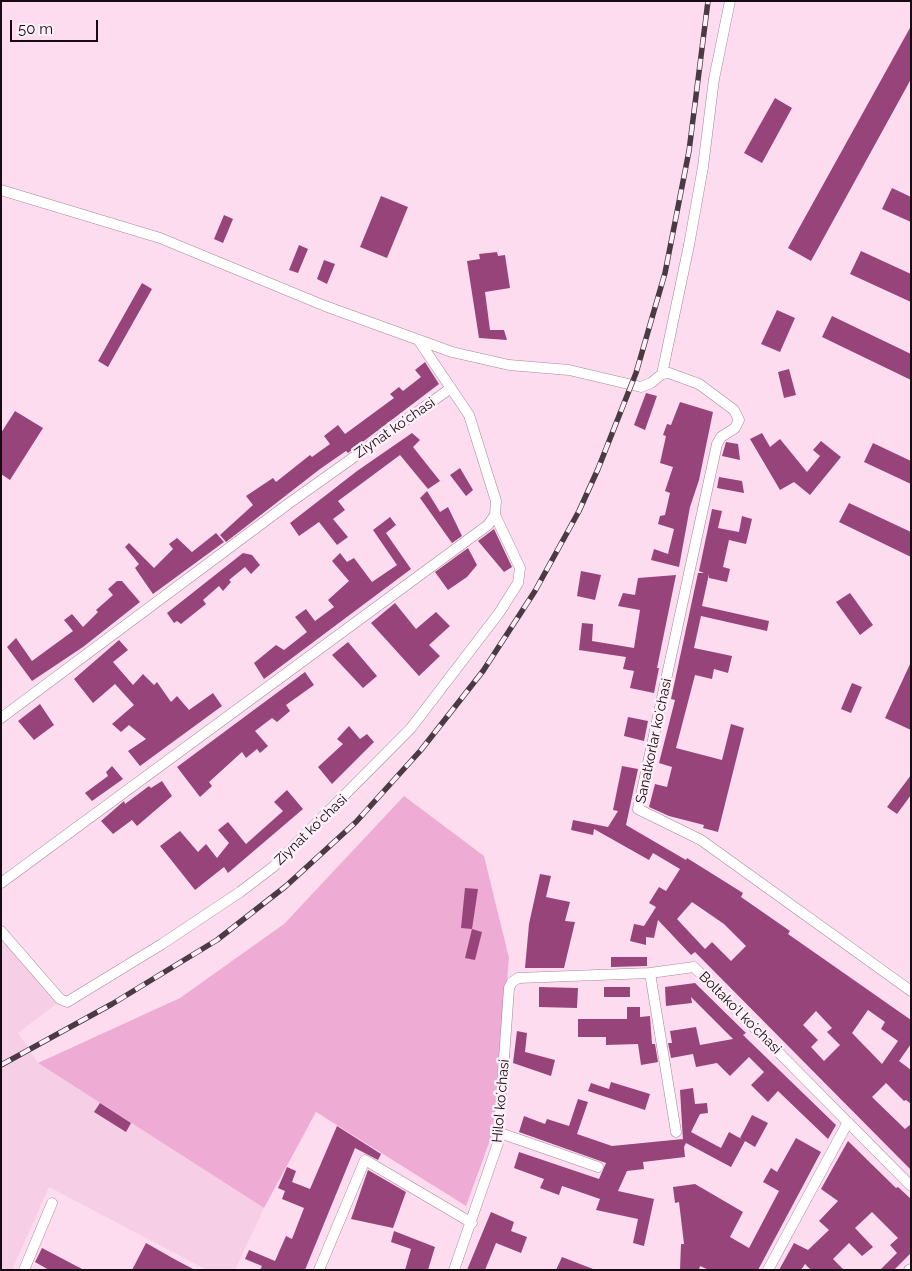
<!DOCTYPE html>
<meta charset="utf-8">
<style>
body{margin:0}
#map{position:relative;width:912px;height:1271px;overflow:hidden;background:#fedcf0;font-family:Raleway,sans-serif}
canvas{display:block}
.frame{position:absolute;inset:0;border:2px solid #160b12;pointer-events:none}
.scale{position:absolute;left:10px;top:20px;width:88px;height:22px;box-sizing:border-box;border:2px solid #160b12;border-top:0;padding-left:6px;font-size:15px;line-height:18px;white-space:nowrap;color:#160b12;-webkit-text-stroke:4px #fef0f8;paint-order:stroke}
</style>
<div id="map">
<canvas width="912" height="1271"></canvas>
<div class="frame"></div>
<div class="scale">50 m</div>
</div>
<script>
const ctx = document.querySelector('canvas').getContext('2d');
ctx.lineJoin = 'round';
function paint(path, color) {
  ctx.fillStyle = color;
  ctx.fill(path, 'evenodd');
}
function poly(rows) {
  const path = new Path2D();
  for (const r of rows) {
    path.moveTo(r[0], r[1]);
    for (let i = 2; i < r.length; i += 2) path.lineTo(r[i], r[i + 1]);
  }
  return path;
}
function stroke(path, color, width, dash) {
  ctx.strokeStyle = color;
  ctx.lineWidth = width;
  ctx.lineCap = dash ? 'butt' : 'round';
  ctx.setLineDash(dash || []);
  ctx.stroke(path);
}
function write(font, color, halo, rows, align = 'center') {
  ctx.font = font + ' Raleway,sans-serif';
  ctx.lineWidth = 5;
  ctx.setLineDash([]);
  ctx.textBaseline = 'middle';
  ctx.strokeStyle = halo;
  ctx.fillStyle = color;
  for (const [text, x, y, turn = 0] of rows) {
    ctx.save();
    ctx.translate(x, y);
    ctx.rotate((+turn || 0) * Math.PI / 180);
    ctx.textAlign = isNaN(turn) ? turn : align;
    if (halo) ctx.strokeText(text, 0, 0);
    ctx.fillText(text, 0, 0);
    ctx.restore();
  }
}
paint(poly([
 [1,923,64,998,18,1033,38,1063,264,1208,235,1270,207,1270,49,1187,12,1270,1,1270]
]), '#f6cee6');
paint(poly([
 [404,796,484,856,509,958,493,1132,466,1206,316,1112,264,1208,38,1063,180,998,284,924]
]), '#eeacd4');
paint(poly([
 [911,26,911,79,811,261,788,248],
 [775,98,792,108,762,163,744,153],
 [892,188,911,197,911,222,882,209],
 [381,196,408,207,387,258,360,247],
 [224,215,233,219,223,243,214,239],
 [299,245,308,249,298,273,289,270],
 [861,251,911,274,911,302,850,274],
 [497,252,498,256,505,255,510,288,485,292,490,330,504,330,507,340,479,338,467,261,480,259,479,254],
 [324,260,335,264,327,284,317,279],
 [142,283,152,289,108,367,98,361],
 [777,310,795,318,780,352,761,344],
 [832,316,911,354,911,380,822,337],
 [425,362,439,384,348,453,346,451,320,469,226,542,220,535,253,505,246,496,273,478,276,482,310,455,312,457,330,444,324,436,338,425,345,434,394,398,390,394,399,387,403,391,421,377,415,370],
 [789,369,796,395,784,398,778,372],
 [646,393,657,396,645,430,634,425],
 [680,402,713,412,699,480,690,507,679,567,651,560,654,549,668,554,674,529,658,524,660,516,665,515,670,493,665,491,673,467,660,463,666,436,663,435,667,424,671,425],
 [15,411,43,428,10,480,1,474,1,433],
 [412,433,420,440,413,447,440,481,428,489,400,455,338,501,345,510,333,519,348,537,337,545,319,522,299,536,290,523,357,471],
 [762,433,770,447,780,439,807,472,820,456,813,450,821,441,841,457,810,495,794,482,780,490,750,439],
 [726,442,738,444,740,460,722,456],
 [873,443,911,461,911,484,864,462],
 [460,468,473,490,466,496,450,475],
 [719,477,742,481,744,493,717,488],
 [427,491,440,512,448,507,462,536,452,543,420,498],
 [849,503,911,532,911,557,839,522],
 [712,509,722,511,718,528,739,532,742,516,752,519,746,544,729,540,723,567,730,569,727,582,709,578,709,574,702,606,769,621,767,631,701,616,694,648,732,656,728,673,714,669,712,679,695,675,676,748,722,760,731,724,744,728,718,832,703,828,704,825,669,816,649,807,655,784,667,787,672,767,659,763,675,700,671,699,698,573,704,573,699,571],
 [390,517,396,525,386,533,411,569,264,679,254,663,276,645,284,650,307,632,295,617,306,609,315,621,334,607,328,600,349,581,332,561,340,553,347,562,354,558,372,582,397,565,373,530],
 [494,529,512,567,504,572,478,541],
 [216,533,224,542,153,594,135,568,139,564,125,547,129,543,154,568,173,549,169,544,177,538,192,552],
 [468,548,477,565,467,577,448,590,435,572],
 [243,553,252,555,260,565,251,574,245,567,229,580,231,582,223,591,219,586,203,600,206,604,181,624,177,621,174,623,167,613],
 [581,571,601,575,595,600,577,596],
 [676,575,657,668,659,668,654,693,630,688,634,671,623,669,626,657,579,650,582,623,593,624,592,641,634,648,640,610,618,606,623,593,635,595,638,578],
 [117,581,122,581,140,602,83,647,32,681,7,647,16,638,32,661,73,631,64,620,72,614,83,627,98,612,96,610,113,595,108,589],
 [850,593,873,625,860,635,836,602],
 [395,603,416,629,436,612,450,626,429,645,440,656,419,676,371,623],
 [119,640,128,650,113,662,133,685,143,674,154,685,157,682,171,702,177,696,189,710,213,693,222,706,140,766,128,751,146,739,129,725,121,732,112,724,134,705,115,684,93,703,74,679],
 [348,642,377,676,363,688,332,655],
 [911,662,911,730,885,718],
 [305,672,314,685,286,705,290,711,277,722,272,718,255,731,268,746,260,753,257,749,246,758,242,752,209,782,212,786,200,797,177,767],
 [852,683,862,687,851,713,841,709],
 [40,704,54,725,34,740,18,721],
 [628,717,648,721,644,741,624,736],
 [349,726,360,739,367,734,374,742,332,784,318,767,343,744,337,739],
 [112,766,123,779,92,801,85,793,108,776,106,772],
 [622,766,638,769,626,825,686,860,687,858,743,893,741,897,790,931,788,934,911,1020,911,1044,899,1061,911,1070,911,1104,906,1100,904,1101,886,1083,872,1097,905,1129,911,1124,911,1170,695,952,691,955,658,920,654,938,646,937,646,945,630,941,634,924,644,926,656,907,649,903,659,887,666,891,680,869,653,853,649,860,594,829,593,835,571,830,573,820,608,827,618,811,613,810],
 [692,902,724,924,746,946,731,961,712,942,705,949,677,919],
 [868,1010,885,1022,881,1029,898,1041,882,1064,852,1033],
 [816,1011,832,1028,827,1032,840,1045,824,1061,811,1047,818,1040,803,1025],
 [911,775,911,795,897,814,887,807],
 [162,781,172,796,137,826,132,820,113,834,101,821,124,801,125,804,149,786,151,788],
 [287,790,303,809,228,873,224,867,195,890,160,846,180,831,198,852,206,844,217,858,229,843,218,830,228,822,246,844,283,811,274,802],
 [540,874,551,876,546,897,570,902,565,921,575,922,564,968,525,968,529,924],
 [465,888,478,889,472,929,461,928],
 [472,929,482,932,475,960,465,958],
 [611,957,647,957,647,966,611,967],
 [695,983,746,1033,743,1035,836,1125,828,1139,778,1091,768,1102,751,1085,764,1072,749,1057,730,1076,717,1063,696,1067,693,1054,671,1058,668,1043,672,1043,670,1031,696,1027,700,1045,733,1039,691,997,692,1003,666,1006,665,987],
 [539,987,578,988,577,1008,539,1007],
 [604,987,630,987,630,997,604,997],
 [627,1007,640,1007,640,1017,650,1016,652,1044,655,1044,658,1062,641,1065,638,1044,606,1045,606,1037,578,1037,578,1019,627,1019],
 [517,1031,527,1033,525,1052,555,1060,551,1076,513,1063],
 [611,1082,650,1094,645,1110,588,1091,591,1083,609,1089],
 [693,1088,695,1104,707,1103,708,1113,700,1114,691,1132,721,1148,729,1132,745,1141,731,1167,686,1143,684,1147,685,1157,643,1162,644,1169,627,1171,618,1191,654,1199,644,1246,633,1243,638,1219,596,1210,600,1199,574,1190,562,1186,559,1195,540,1188,544,1179,514,1168,519,1152,599,1179,606,1163,519,1132,524,1116,545,1124,547,1119,569,1126,578,1099,588,1102,577,1134,612,1146,683,1139,683,1141,680,1090],
 [100,1103,131,1123,126,1132,94,1112],
 [752,1115,768,1123,755,1147,740,1138],
 [337,1126,381,1154,378,1160,355,1148,305,1270,260,1270,262,1266,245,1259,249,1250,275,1261,286,1236,292,1239,304,1208,282,1199,285,1191,278,1188,287,1167,296,1171,292,1182,310,1189],
 [796,1138,821,1152,758,1270,709,1270,700,1266,699,1270,680,1270,681,1244,684,1244,679,1202,675,1203,673,1187,695,1184,743,1212,730,1237,749,1248,779,1191,763,1182,771,1168,777,1172],
 [848,1141,896,1188,898,1187,911,1199,911,1253,894,1270,880,1270,897,1253,890,1245,898,1238,872,1212,855,1228,873,1247,862,1256,849,1243,833,1259,844,1270,811,1270,805,1264,801,1270,779,1270,794,1243,808,1250,829,1230,819,1221,838,1201,821,1189],
 [368,1170,406,1192,393,1228,351,1219],
 [491,1212,514,1222,511,1231,527,1237,521,1253,496,1243,485,1270,467,1270],
 [394,1231,435,1247,428,1270,405,1270,411,1249,391,1242],
 [146,1243,176,1260,195,1270,132,1270],
 [42,1248,84,1270,49,1270,35,1262],
 [562,1257,593,1269,593,1270,556,1270]
]), '#96447a');
const minor = poly([
 [1,190,160,238,325,306,452,352,509,365,569,370,641,387,651,383,662,374,669,373,699,384,734,410,739,420,735,428,721,437,717,444,638,809,701,840,911,991],
 [662,374,689,245,703,167,714,79,730,1],
 [1,718,288,504,451,388],
 [1,883,488,525,495,515,496,501,469,415,419,341],
 [1,931,60,999,67,1002,162,944,240,892,273,867,411,728,499,613,518,583,520,568,495,515],
 [650,973,676,1132],
 [500,1133,598,1167],
 [24,1270,52,1203],
 [319,1270,365,1160,472,1223],
 [454,1270,498,1143,509,988,512,982,518,978,650,973,694,967,911,1186],
 [768,1270,848,1122],
 [909,1270,911,1269]
]);
stroke(minor, '#a58698', 11);
stroke(minor, '#fff', 10);
const rail = poly([
 [1,1065,112,1004,217,940,286,886,356,822,421,750,483,671,535,591,579,511,598,469,636,373,665,273,689,151,708,1]
]);
stroke(rail, '#4a3a43', 5.5);
stroke(rail, '#fef0f8', 4, [11]);
write('14px', '#160b12', '#fef0f8', [
 ["Ziynat koʻchasi",395,428,-35],
 ["Sanatkorlar koʻchasi",654,741,-78],
 ["Ziynat koʻchasi",311,830,-44],
 ["Boltakoʻl koʻchasi",740,1013,45],
 ["Hilol koʻchasi",501,1101,-85]
]);
</script>
